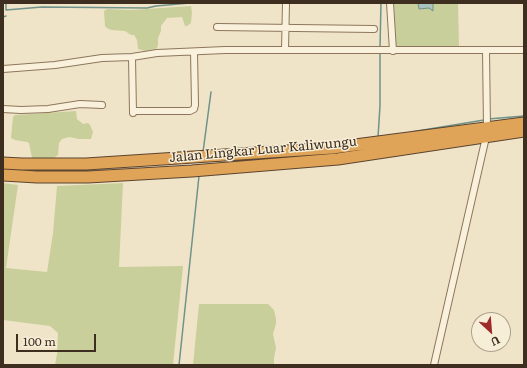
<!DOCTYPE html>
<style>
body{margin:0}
#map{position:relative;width:527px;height:368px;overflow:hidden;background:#f0e4c8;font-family:Literata,serif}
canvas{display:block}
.frame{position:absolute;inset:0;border:4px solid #3d2e20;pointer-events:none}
.north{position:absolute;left:471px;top:312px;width:40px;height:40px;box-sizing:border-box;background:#f7eed8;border:1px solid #ada18e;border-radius:50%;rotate:154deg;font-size:11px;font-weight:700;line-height:16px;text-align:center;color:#3d2e20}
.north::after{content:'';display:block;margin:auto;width:14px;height:18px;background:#9e2a2b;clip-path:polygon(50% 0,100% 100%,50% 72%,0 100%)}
.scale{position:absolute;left:16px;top:334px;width:80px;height:18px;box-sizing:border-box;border:2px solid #3d2e20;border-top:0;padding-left:5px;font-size:12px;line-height:14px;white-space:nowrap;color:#3d2e20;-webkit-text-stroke:3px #f7eed8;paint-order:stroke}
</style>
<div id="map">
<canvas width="527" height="368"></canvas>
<div class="frame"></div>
<div class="north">U</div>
<div class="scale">100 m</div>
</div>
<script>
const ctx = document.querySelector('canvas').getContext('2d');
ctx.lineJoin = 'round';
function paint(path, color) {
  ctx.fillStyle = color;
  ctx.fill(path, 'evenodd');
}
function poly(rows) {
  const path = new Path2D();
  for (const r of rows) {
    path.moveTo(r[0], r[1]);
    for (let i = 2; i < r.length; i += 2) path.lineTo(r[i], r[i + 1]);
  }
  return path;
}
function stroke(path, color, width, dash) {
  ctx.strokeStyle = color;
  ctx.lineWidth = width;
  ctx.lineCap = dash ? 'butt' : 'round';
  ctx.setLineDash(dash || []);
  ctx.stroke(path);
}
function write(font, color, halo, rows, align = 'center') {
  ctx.font = font + ' Literata,serif';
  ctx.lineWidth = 3;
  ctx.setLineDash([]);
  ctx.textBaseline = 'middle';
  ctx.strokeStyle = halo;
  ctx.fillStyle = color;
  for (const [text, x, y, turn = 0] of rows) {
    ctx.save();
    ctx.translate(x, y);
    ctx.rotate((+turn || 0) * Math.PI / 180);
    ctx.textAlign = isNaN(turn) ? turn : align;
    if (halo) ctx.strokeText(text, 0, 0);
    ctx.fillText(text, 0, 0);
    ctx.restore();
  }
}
paint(poly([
 [394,3,418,3,418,7,429,7,433,10,433,3,458,3,459,46,433,47,396,46],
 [191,6,192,13,191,23,187,26,185,26,182,17,167,18,161,26,161,31,158,38,158,45,157,48,155,49,145,51,138,49,137,40,134,35,131,35,125,31,111,30,107,28,105,26,104,11,107,9,131,10],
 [76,111,77,119,83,124,88,123,90,125,93,132,91,139,79,139,69,137,62,139,59,143,58,155,54,158,32,158,29,143,27,142,15,140,11,138,13,117,15,115],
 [3,183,18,185,6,268,47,272,53,233,57,186,123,183,119,267,183,266,173,365,55,365,57,354,58,333,50,326,3,320],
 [199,304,268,304,274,310,276,319,276,324,273,334,276,348,274,358,274,365,193,365]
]), '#c9cf9b');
const water = poly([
 [418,3,433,3,433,11,429,8,419,9,418,3]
]);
paint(water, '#a9c4bc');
stroke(water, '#6f938a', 1);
stroke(poly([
 [6,3,6,10,42,7,147,8,156,6,190,3],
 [3,17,6,16],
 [380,47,381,3],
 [488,119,524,116],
 [411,132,484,120],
 [378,137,380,106,380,53],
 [203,152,211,92],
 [179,365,199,176]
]), '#6f938a', 1.5);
const street = poly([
 [390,3,393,51],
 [217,27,374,29],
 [285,50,286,3],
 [486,50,487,128],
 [132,57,133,113],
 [3,69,55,65,102,58,132,57,157,53,225,50,524,50],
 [3,109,21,110,48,109,80,104,102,105],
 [133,111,190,111,194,109,195,105,194,52],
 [434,365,486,137]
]);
const highway = poly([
 [3,163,22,164,86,164,332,148,524,123],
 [3,175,37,177,88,177,192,171,338,159,524,131]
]);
stroke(street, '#8d765c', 8);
stroke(highway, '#5b4430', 13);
stroke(street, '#faf1dc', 6);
stroke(highway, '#e0a458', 11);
write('13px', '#3d2e20', '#f7eed8', [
 ["Jalan Lingkar Luar Kaliwungu",263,150,-5]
]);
</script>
